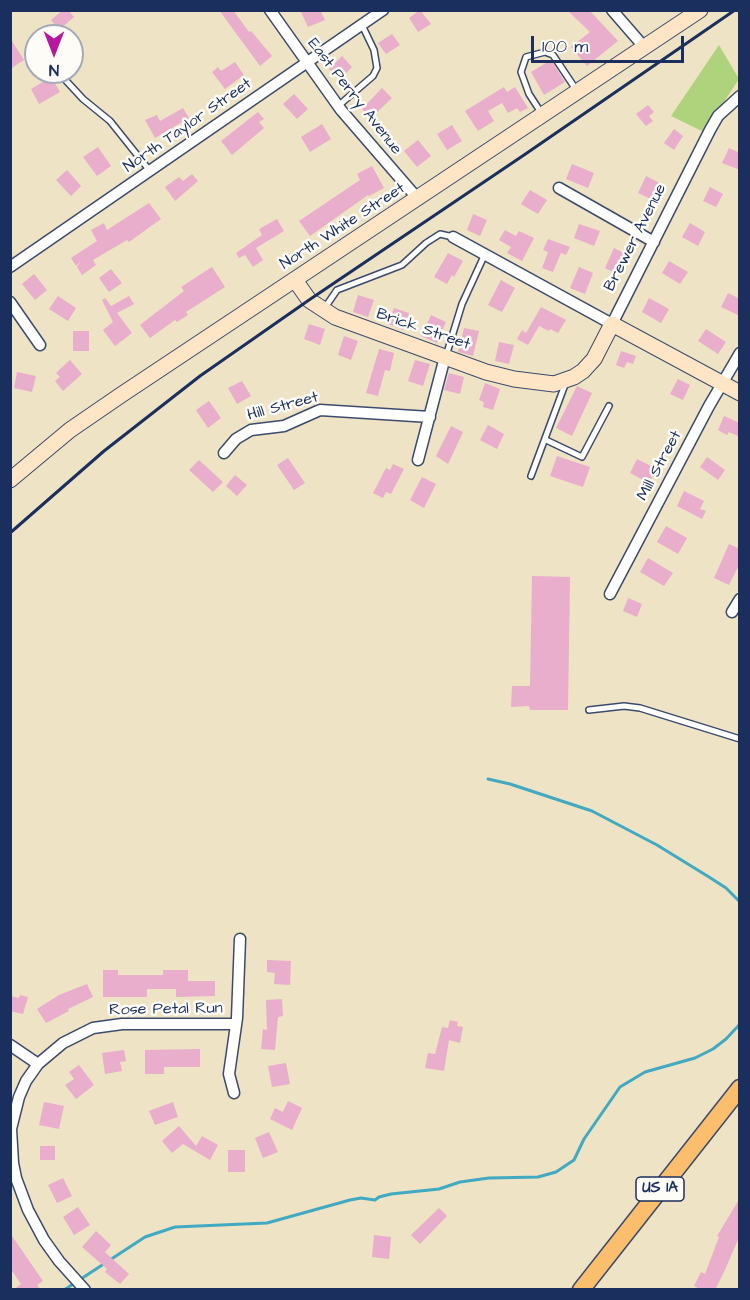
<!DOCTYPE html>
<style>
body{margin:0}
#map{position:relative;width:750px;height:1300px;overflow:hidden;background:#eee3c4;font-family:"Architects Daughter",sans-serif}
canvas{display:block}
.frame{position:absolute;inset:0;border:12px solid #1b2f5e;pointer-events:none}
.north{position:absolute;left:24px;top:24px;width:60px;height:60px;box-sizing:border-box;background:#fdfcf7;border:2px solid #a3aaba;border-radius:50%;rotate:180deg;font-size:16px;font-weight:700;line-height:24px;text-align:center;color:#1b2f5e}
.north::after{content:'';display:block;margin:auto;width:21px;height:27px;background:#b5179e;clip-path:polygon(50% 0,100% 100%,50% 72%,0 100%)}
.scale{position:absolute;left:531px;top:36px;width:153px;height:27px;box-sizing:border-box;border:3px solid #1b2f5e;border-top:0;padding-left:8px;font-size:18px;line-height:21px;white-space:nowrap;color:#1b2f5e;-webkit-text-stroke:4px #fdfcf7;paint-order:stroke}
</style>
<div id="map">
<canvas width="750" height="1300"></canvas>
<div class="frame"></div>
<div class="north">N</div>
<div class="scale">100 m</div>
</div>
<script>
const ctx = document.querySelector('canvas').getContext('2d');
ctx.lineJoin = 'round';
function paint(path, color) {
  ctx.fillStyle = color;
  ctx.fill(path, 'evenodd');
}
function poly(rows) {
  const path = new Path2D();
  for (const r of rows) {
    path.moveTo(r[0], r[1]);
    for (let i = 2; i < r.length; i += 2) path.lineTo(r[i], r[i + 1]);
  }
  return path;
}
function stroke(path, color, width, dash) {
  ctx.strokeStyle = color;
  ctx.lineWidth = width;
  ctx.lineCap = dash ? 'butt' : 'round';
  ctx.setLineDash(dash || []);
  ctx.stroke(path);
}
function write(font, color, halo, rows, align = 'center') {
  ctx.font = font + ' "Architects Daughter",sans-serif';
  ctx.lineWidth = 5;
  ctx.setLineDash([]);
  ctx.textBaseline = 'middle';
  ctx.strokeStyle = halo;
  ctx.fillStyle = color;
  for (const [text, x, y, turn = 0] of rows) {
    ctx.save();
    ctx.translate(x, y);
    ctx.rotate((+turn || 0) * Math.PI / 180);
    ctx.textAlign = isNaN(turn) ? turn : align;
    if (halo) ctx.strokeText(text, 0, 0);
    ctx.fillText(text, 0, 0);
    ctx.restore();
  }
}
paint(poly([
 [719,45,739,79,704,132,671,116]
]), '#afd37c');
stroke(poly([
 [488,779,510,784,592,811,657,845,709,877,726,888,740,902],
 [64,1290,145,1237,175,1227,267,1223,350,1200,361,1198,375,1200,379,1197,391,1194,439,1189,460,1182,489,1178,538,1177,556,1172,574,1160,584,1139,620,1087,645,1072,695,1058,713,1049,726,1039,740,1024]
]), '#41a9c1', 3);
paint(poly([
 [63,10,68,10,74,17,59,30,51,20],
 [219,10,233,10,249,32,251,31,272,56,260,66],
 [300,10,320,10,325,20,308,27],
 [420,10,431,24,418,32,409,18],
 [567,10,589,10,618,41,587,66,571,47,590,32],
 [392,34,400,45,386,54,378,43],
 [10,38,24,60,10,69],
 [342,56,352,67,339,80,329,69],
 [551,60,565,82,544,95,531,72],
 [235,62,244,75,225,89,212,72,218,67,221,71],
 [51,77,60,92,39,104,31,89],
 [504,87,507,92,515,87,528,108,520,112,517,108,508,113,502,103,488,111,494,121,478,131,465,111],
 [382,88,392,98,371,118,362,109],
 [294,94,308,109,297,119,283,104],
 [648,105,654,112,649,116,653,121,646,126,636,114],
 [183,108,189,118,155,138,145,120,157,115,160,121],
 [258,112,264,119,259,122,264,128,232,155,221,141],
 [322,124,331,139,310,152,301,137],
 [452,125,462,141,447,150,437,134],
 [674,129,683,136,674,150,664,143],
 [418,140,431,156,417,167,404,151],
 [98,147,111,166,97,176,83,157],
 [729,148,740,153,740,170,722,163],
 [572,164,594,173,588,188,566,179],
 [372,166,384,188,369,196,368,195,310,236,299,221,360,180,357,174],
 [67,170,81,186,71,196,56,180],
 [192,174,198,181,175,201,165,187,179,177,183,181],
 [646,176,661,184,653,200,638,193],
 [710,187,723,194,716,207,703,201],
 [530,190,547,200,538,214,521,204],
 [149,203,161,219,129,242,127,240,93,260,96,265,82,275,77,267,81,261,76,266,71,258,97,241,91,230,104,223,107,230],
 [473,214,487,220,480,236,467,230],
 [277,219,284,231,256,248,263,260,253,267,245,255,239,258,236,253,262,235,259,229],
 [690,223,705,232,698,246,682,237],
 [579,224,600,231,594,246,574,238],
 [505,230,516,236,519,231,534,238,522,261,507,253,511,247,499,240],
 [548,239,570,247,566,255,561,253,553,272,542,268,548,252,543,250],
 [614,248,626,254,617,274,605,268],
 [448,253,463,261,454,277,452,275,447,284,434,277],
 [669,261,688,272,680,284,662,273],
 [212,267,225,287,186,312,188,315,177,322,175,320,150,338,140,325,184,291,181,287],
 [579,267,593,273,585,294,570,288],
 [111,269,122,283,109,292,99,278],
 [34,274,47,290,35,300,22,284],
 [501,280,515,288,502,312,488,305],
 [728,293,740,299,740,316,721,307],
 [358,295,374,300,368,317,353,312],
 [58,296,76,308,68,321,49,309],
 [129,296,134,304,117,313,132,333,115,346,103,330,113,322,102,300,105,298,111,306],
 [649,298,669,309,661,323,642,312],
 [541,307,566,320,558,333,550,329,549,331,539,326,528,345,517,339,522,330,526,333],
 [394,308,409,313,403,330,388,324],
 [431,315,446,322,437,343,421,336],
 [309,324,325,329,320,345,304,339],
 [464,328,479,331,473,356,458,352],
 [706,329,726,342,718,354,698,341],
 [73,331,89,331,89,351,73,351],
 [344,336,358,341,351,360,338,355],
 [499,342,514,345,509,364,495,361],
 [379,349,394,353,390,371,385,370,378,396,366,393],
 [621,351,636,356,633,364,627,362,624,368,616,365],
 [70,360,82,374,63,391,55,381,60,377,56,373],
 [415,360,430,364,423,386,408,381],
 [17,372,36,376,32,392,14,388],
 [449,373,464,377,460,394,444,390],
 [678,379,690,385,683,400,670,394],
 [242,381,251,396,237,404,228,388],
 [485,383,500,389,493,410,483,407,484,402,479,400],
 [577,386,592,393,572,436,556,428],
 [209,401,221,418,208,428,196,410],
 [724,416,740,423,740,437,729,432,727,435,718,430],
 [488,425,504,434,497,449,480,440],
 [451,426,463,432,448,464,436,456],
 [557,456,590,467,583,487,550,476],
 [707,457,725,470,718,480,700,467],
 [288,458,305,483,294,490,277,465],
 [637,459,657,469,649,483,630,473],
 [199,460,223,482,213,492,189,470],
 [393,464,404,469,391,494,386,492,383,498,373,493,386,468,390,470],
 [235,475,247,485,237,496,226,486],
 [422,477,436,484,424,508,410,500],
 [684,491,704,501,700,509,706,511,702,519,677,506],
 [666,526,687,538,678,554,657,542],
 [729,544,740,549,740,563,729,585,714,578],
 [648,558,673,573,664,586,640,572],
 [532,576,570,577,568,710,530,710,529,706,511,707,512,686,530,686],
 [628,598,642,604,637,617,623,611],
 [267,960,291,961,290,985,274,984,275,973,267,972],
 [103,970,118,970,118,975,163,975,163,970,188,970,188,981,215,981,215,996,176,997,176,989,147,989,147,997,103,997],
 [87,984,93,997,68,1009,69,1011,46,1023,37,1009,59,995],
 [20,995,28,997,23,1014,10,1011,10,996,19,998],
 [282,999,283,1016,278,1017,275,1050,261,1049,263,1029,267,1030,266,1000],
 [450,1020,458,1022,457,1026,463,1027,460,1043,449,1040,444,1071,425,1068,428,1053,435,1054,442,1027,448,1028],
 [200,1049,200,1067,164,1067,164,1074,145,1074,145,1050],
 [124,1050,126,1061,120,1062,122,1071,105,1074,102,1053],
 [286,1063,290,1084,272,1087,268,1066],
 [79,1065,94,1085,76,1099,65,1085,74,1079,69,1072],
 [288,1101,302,1108,292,1130,270,1119,275,1108,283,1112],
 [44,1102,64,1106,59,1129,39,1125],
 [173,1102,178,1117,155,1125,149,1111],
 [179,1126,196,1146,202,1136,218,1145,210,1160,183,1144,172,1153,162,1141],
 [269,1132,278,1152,263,1158,255,1138],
 [40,1146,55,1146,55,1160,40,1160],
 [228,1150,245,1150,245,1172,228,1172],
 [63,1178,72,1196,57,1203,48,1185],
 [740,1198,740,1235,724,1272,715,1290,701,1290,694,1286,701,1272,705,1274,719,1237,717,1236],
 [78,1207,90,1225,74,1235,63,1217],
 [439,1208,447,1216,420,1244,411,1235],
 [96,1231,111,1245,105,1252,129,1274,120,1284,105,1272,107,1269,82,1247],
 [10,1233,43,1281,37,1285,41,1290,13,1290,21,1284,10,1268],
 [374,1235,391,1237,389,1259,372,1257]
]), '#e8aecb');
const lane = poly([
 [58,72,83,99,110,121,150,171],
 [338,106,373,76,377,68,374,50,362,25],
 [542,114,529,94,521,72,526,57,545,52,553,55,577,91],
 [324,309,337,290,402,265,426,243,440,234,453,237],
 [446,356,462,304,485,254],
 [546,440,582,457,609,406],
 [531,476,566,382],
 [589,710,624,706,640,708,740,739]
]);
const street = poly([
 [270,10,341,110,418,199],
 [612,10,645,48],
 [559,188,654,242],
 [453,237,612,324,710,130,718,116,740,96],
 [10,267,383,10],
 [10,302,40,345],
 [224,453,236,439,251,430,284,426,320,410,430,417],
 [418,460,445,357],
 [610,594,709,406,740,353],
 [732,612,740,599],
 [10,1045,38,1064],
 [234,1093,229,1074,237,1018,240,939],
 [85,1290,59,1261,44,1240,28,1210,16,1178,13,1163,11,1129,19,1097,26,1081,38,1064,63,1043,93,1028,122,1024,236,1024]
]);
const secondary = poly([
 [295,280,309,300,335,317,486,372,514,379,554,384,574,377,583,371,594,359,612,324,740,393],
 [10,480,70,430,121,395,700,10]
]);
const primary = poly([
 [581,1290,740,1088]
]);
stroke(lane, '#3b4a6d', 8);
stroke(street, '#3b4a6d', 13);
stroke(secondary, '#3b4a6d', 17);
stroke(primary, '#3b4a6d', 19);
stroke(lane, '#fff', 5);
stroke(street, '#fff', 10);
stroke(secondary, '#fde5c5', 15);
stroke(primary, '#fabe6d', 16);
stroke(poly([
 [10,533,104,451,200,376,309,300,524,155,735,10]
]), '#1b2f5e', 3);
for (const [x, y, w] of [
 [660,1189,48]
]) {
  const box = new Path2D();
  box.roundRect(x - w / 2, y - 12, w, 24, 4.5);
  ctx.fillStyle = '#fdfcf7';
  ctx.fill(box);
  stroke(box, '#1b2f5e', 1.5);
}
write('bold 15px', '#1b2f5e', null, [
 ["US 1A",660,1189]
]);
write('16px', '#1b2f5e', '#fdfcf7', [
 ["East Perry Avenue",354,97,52],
 ["North Taylor Street",188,126,-35],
 ["North White Street",343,227,-33],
 ["Brewer Avenue",636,238,-63],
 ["Brick Street",423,330,19],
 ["Hill Street",283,407,-15],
 ["Mill Street",660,466,-62],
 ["Rose Petal Run",166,1010,-1]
]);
</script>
